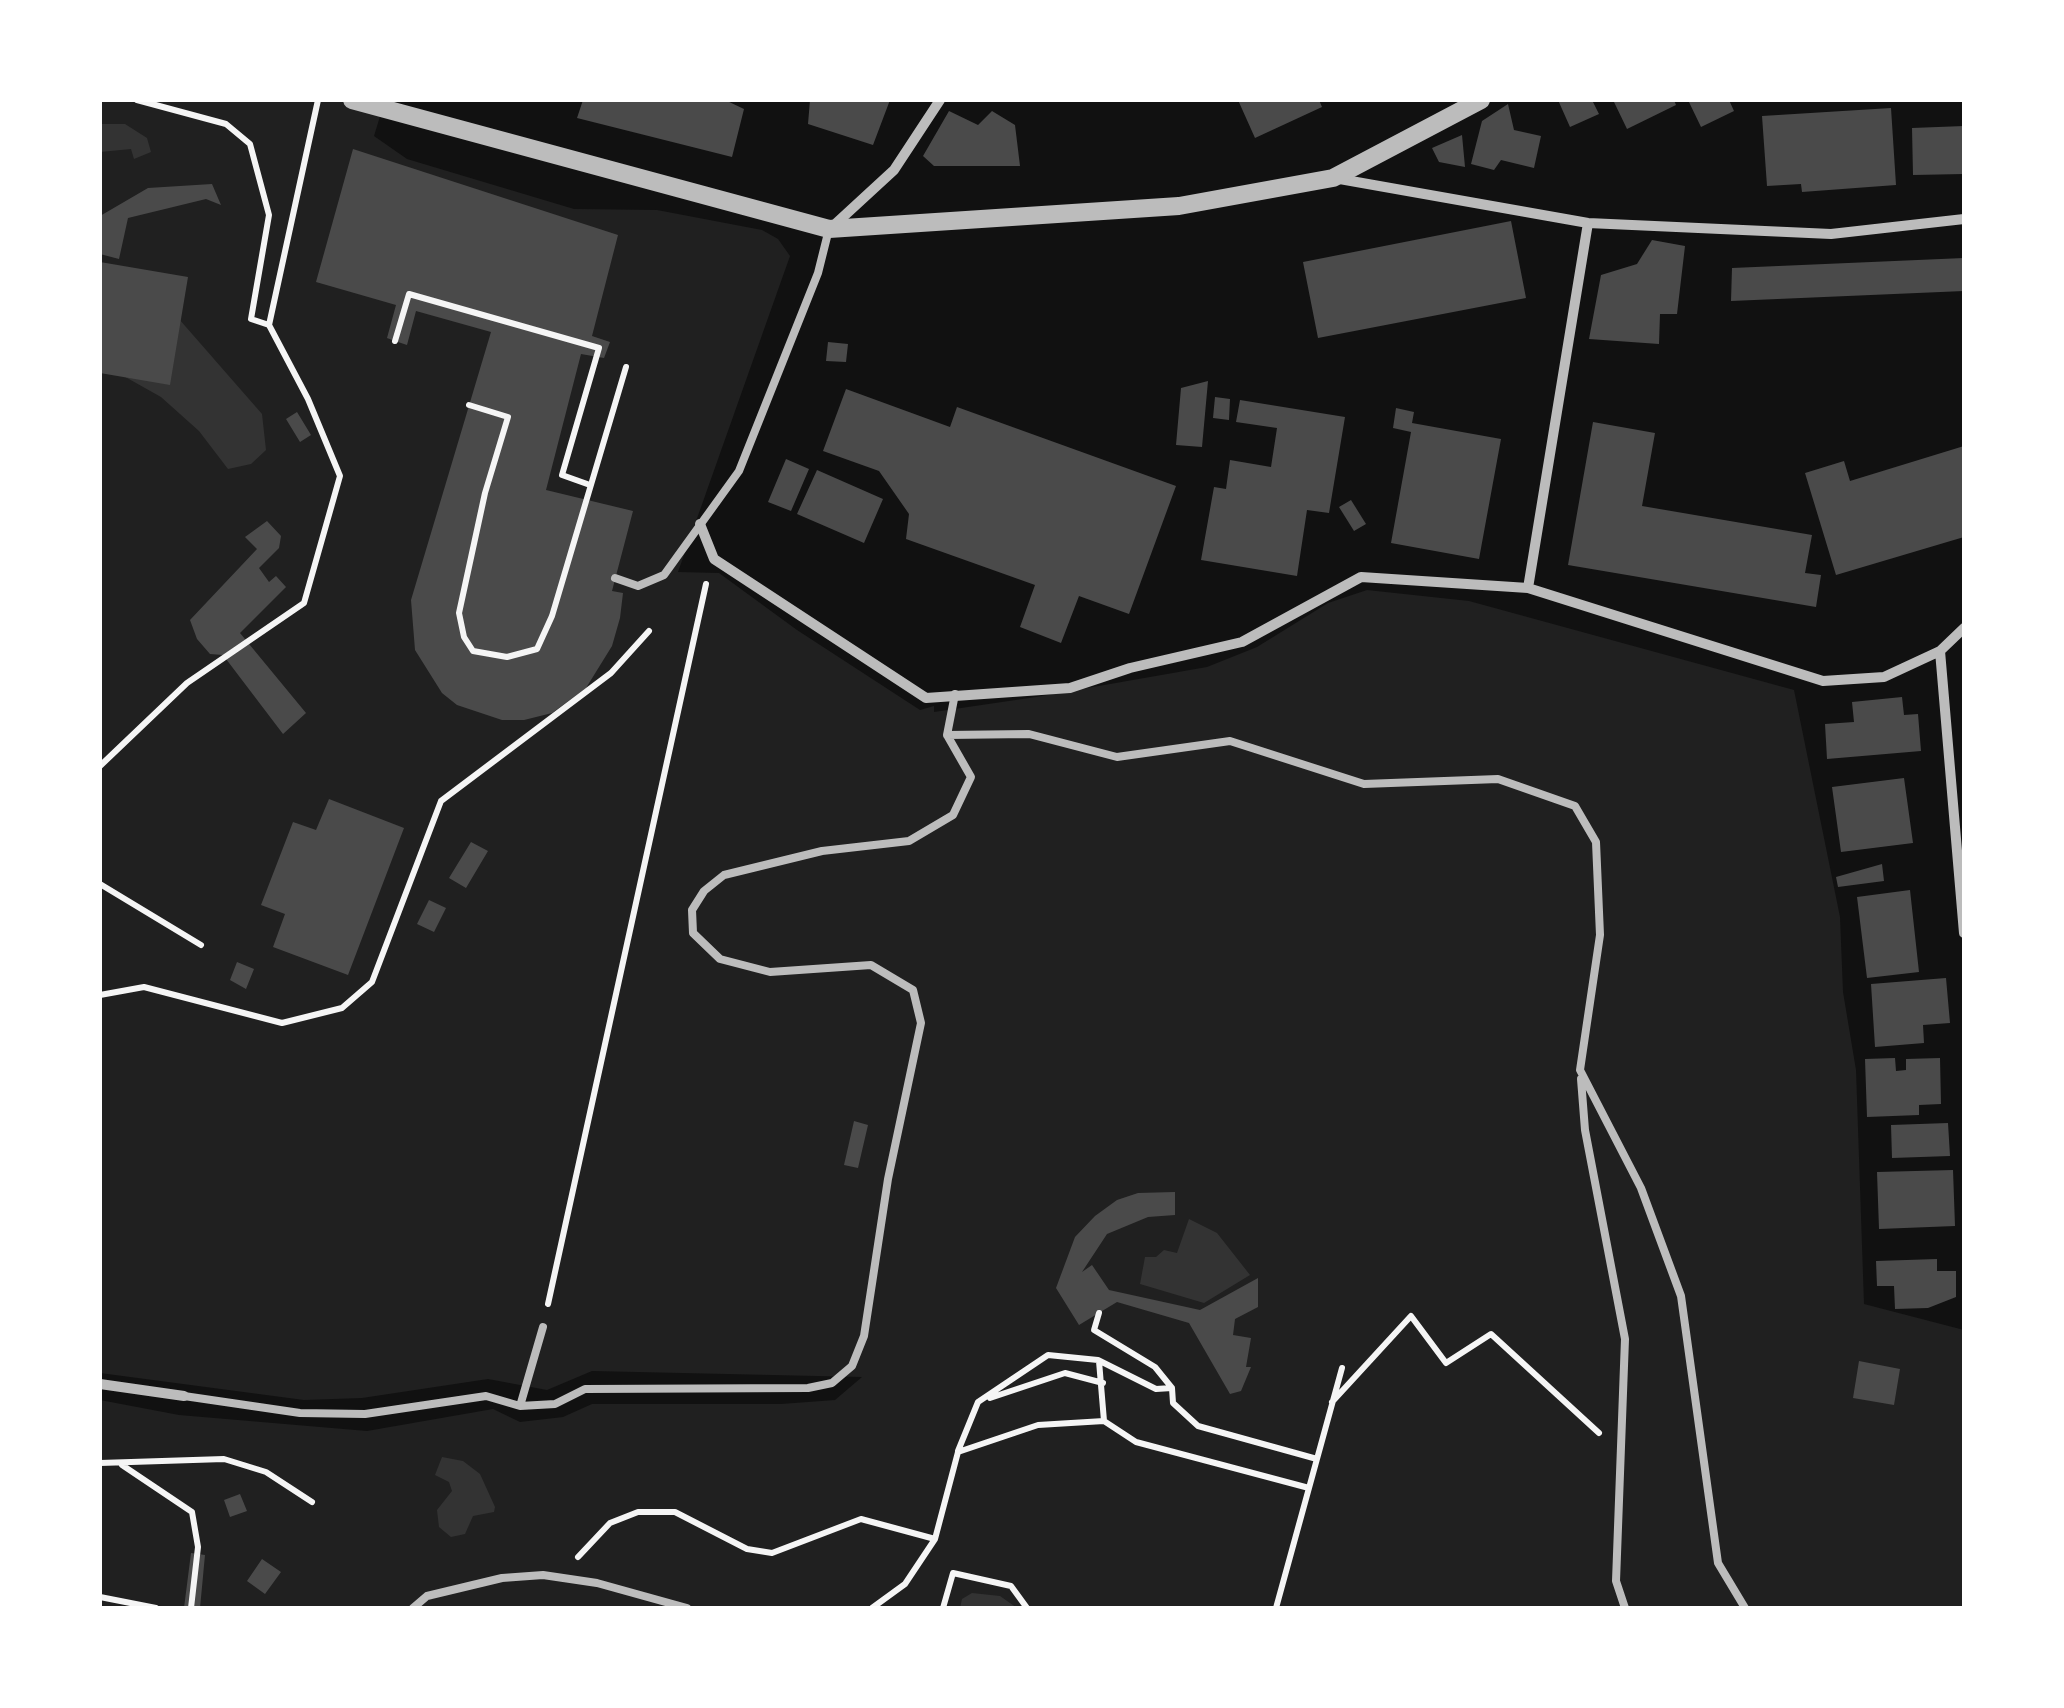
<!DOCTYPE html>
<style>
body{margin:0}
#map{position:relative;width:2064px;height:1708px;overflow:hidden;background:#111;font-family:"Open Sans",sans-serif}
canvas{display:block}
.frame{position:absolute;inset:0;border:102px solid #fff;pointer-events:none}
</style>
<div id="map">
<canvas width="2064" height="1708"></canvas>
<div class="frame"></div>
</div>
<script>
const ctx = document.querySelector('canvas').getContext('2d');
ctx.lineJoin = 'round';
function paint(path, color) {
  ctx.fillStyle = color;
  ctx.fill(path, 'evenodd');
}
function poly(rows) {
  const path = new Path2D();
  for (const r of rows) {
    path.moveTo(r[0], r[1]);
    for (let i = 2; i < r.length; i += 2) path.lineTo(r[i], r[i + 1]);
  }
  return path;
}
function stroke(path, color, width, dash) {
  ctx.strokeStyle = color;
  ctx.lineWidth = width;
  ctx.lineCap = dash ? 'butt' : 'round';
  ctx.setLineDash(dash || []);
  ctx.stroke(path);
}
paint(poly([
 [100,100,385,100,374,136,407,159,574,209,657,210,762,230,778,239,790,256,678,572,719,573,797,630,920,710,934,706,934,712,1036,697,1207,667,1257,647,1328,603,1367,590,1469,601,1794,690,1840,917,1843,992,1856,1070,1864,1304,1964,1330,1964,1608,100,1608,100,1400,179,1415,367,1431,493,1409,520,1422,563,1417,592,1404,781,1404,835,1400,862,1377,592,1371,547,1390,488,1379,362,1398,304,1400,100,1373]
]), '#202020');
paint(poly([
 [100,124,125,124,147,138,151,152,134,159,131,149,100,152],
 [165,303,262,414,266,450,251,464,228,469,199,431,161,397,120,374],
 [1189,1219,1217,1233,1250,1275,1204,1303,1140,1284,1145,1257,1156,1257,1164,1250,1177,1253],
 [442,1457,463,1461,480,1474,495,1507,494,1512,473,1516,465,1534,451,1537,439,1527,437,1510,452,1491,449,1482,435,1475],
 [972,1593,1000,1596,1017,1608,960,1608,962,1599]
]), '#333');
paint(poly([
 [583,100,725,100,744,109,732,157,577,118],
 [810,100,890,100,873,145,808,124],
 [1238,100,1319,100,1322,107,1255,138],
 [1558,100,1592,100,1599,114,1570,127],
 [1618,100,1674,100,1676,105,1627,129,1614,102],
 [1688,100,1729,100,1734,111,1701,127],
 [1508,104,1514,130,1541,136,1534,168,1501,160,1494,170,1471,164,1482,121],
 [1891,108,1896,185,1802,192,1801,184,1767,186,1762,116],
 [949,111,978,125,992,111,1015,125,1020,166,934,166,923,156],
 [1964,126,1964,174,1913,175,1912,128],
 [1462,135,1465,167,1439,162,1432,148],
 [353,149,618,235,592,336,610,342,604,358,581,354,546,490,633,511,612,591,623,593,620,618,612,646,586,688,552,713,524,720,502,720,457,705,442,693,415,650,411,600,491,332,416,311,407,345,395,341,387,338,396,305,316,282],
 [212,184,221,205,206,199,128,218,119,259,100,254,100,216,148,188],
 [1511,221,1526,298,1318,338,1303,262],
 [1652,240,1685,246,1677,314,1660,314,1659,344,1589,339,1601,275,1637,264],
 [1964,258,1964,291,1731,301,1732,268],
 [100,262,188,277,170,385,100,373],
 [828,342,848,344,846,362,826,361],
 [1208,381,1202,447,1176,445,1181,388],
 [846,389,950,427,957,407,1176,486,1129,614,1079,596,1061,643,1020,627,1035,585,906,539,909,514,879,471,823,451],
 [1215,397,1230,399,1229,420,1213,418],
 [1240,400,1345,417,1329,513,1307,510,1297,576,1201,560,1214,487,1226,489,1230,460,1271,467,1277,428,1236,422],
 [1396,408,1414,412,1412,423,1501,439,1479,559,1391,543,1411,432,1393,428],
 [297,412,311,435,300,442,286,419],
 [1593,422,1655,433,1642,506,1812,535,1805,573,1821,575,1816,607,1568,565],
 [1964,446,1964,537,1836,575,1805,473,1844,461,1850,481],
 [786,459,809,469,791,511,768,502],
 [817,470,883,499,864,543,797,514],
 [1351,500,1366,524,1354,531,1339,507],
 [267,521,281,536,279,548,259,568,269,582,276,576,286,587,240,633,306,713,283,734,223,655,210,654,197,639,190,620,257,549,245,537],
 [1902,697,1904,715,1918,714,1921,751,1827,759,1825,724,1854,722,1852,702],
 [1904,778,1913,843,1841,852,1832,787],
 [329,799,404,828,348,975,273,947,285,914,261,905,293,822,316,830],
 [471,842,488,851,466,888,449,878],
 [1882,864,1884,881,1838,887,1836,877],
 [1910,890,1919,972,1867,978,1857,897],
 [429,900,446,908,434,932,417,924],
 [237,962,254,969,246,989,230,980],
 [1946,978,1950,1023,1923,1025,1924,1043,1875,1047,1871,984],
 [1895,1058,1896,1071,1906,1070,1906,1059,1940,1058,1941,1104,1919,1105,1919,1115,1867,1117,1865,1059],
 [854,1121,868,1125,858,1168,844,1165],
 [1948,1123,1950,1156,1892,1158,1891,1125],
 [1953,1170,1955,1226,1879,1229,1877,1172],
 [1175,1192,1175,1215,1148,1217,1107,1234,1082,1272,1092,1265,1109,1290,1200,1310,1258,1278,1258,1307,1235,1319,1233,1335,1251,1338,1246,1367,1251,1367,1241,1391,1230,1394,1189,1323,1117,1302,1079,1325,1056,1288,1075,1237,1095,1216,1117,1200,1138,1193],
 [1937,1259,1937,1271,1956,1271,1956,1297,1928,1308,1895,1309,1894,1286,1877,1286,1876,1261],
 [1859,1361,1900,1369,1894,1405,1853,1398],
 [240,1494,247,1511,230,1517,224,1500],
 [191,1553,205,1555,200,1608,184,1608],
 [262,1559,281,1572,265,1594,247,1581]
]), '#4a4a4a');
stroke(poly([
 [269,325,318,100],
 [395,341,409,294,599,348,562,475,590,485],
 [469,405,508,417,485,493,459,613,464,637,473,651,507,657,537,649,552,616,626,367],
 [100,766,187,683,304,603,340,476,308,399,269,325,251,319,269,215,250,144,226,124,137,100],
 [100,884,201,945],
 [100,995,144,987,282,1023,342,1008,372,982,441,801,611,673,649,631],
 [548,1304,706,584],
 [1099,1313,1094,1330,1155,1367,1172,1388,1173,1403,1198,1426,1317,1459],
 [1099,1361,1104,1421],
 [990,1398,1065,1373,1103,1383],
 [978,1402,1048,1355,1098,1360,1156,1389,1172,1388],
 [1332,1402,1411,1316,1446,1363,1491,1334,1599,1433],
 [958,1451,978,1402],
 [100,1463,224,1459,266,1472,312,1502],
 [122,1465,192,1512,198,1547,191,1608],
 [578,1557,610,1523,638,1512,675,1512,747,1549,772,1553,861,1519,935,1539],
 [100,1597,156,1608],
 [872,1608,905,1584,935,1539,958,1452,1038,1425,1104,1421,1136,1442,1309,1488],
 [943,1608,953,1573,1011,1586,1027,1608],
 [1276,1608,1342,1368]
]), '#f5f5f5', 6);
stroke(poly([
 [615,578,638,586,664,575,739,471,818,273,829,229],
 [947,735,1029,734,1117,757,1230,741,1364,784,1498,779,1575,806,1596,842,1600,935,1580,1070,1641,1188,1681,1296,1718,1563,1745,1608],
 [1581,1079,1585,1130,1625,1339,1616,1581,1625,1608],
 [184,1396,300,1413,365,1414,486,1396,520,1406,555,1404,585,1389,808,1388,832,1383,852,1366,864,1336,888,1179,921,1023,913,990,871,965,770,972,720,959,693,933,692,910,704,891,724,875,822,851,909,841,953,815,971,777,947,735,955,694],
 [520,1406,543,1327],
 [413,1608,427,1596,502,1578,543,1575,597,1583,687,1608]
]), '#bcbcbc', 8);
stroke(poly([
 [1334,178,1588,223,1831,234,1964,219],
 [1588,223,1528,588,1823,681,1884,677,1940,651,1964,628],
 [831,228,894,170,940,100],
 [700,524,714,559,926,698,1070,688,1130,668,1242,642,1361,577,1528,588],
 [1940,651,1964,933],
 [100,1384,184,1396]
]), '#bcbcbc', 10);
stroke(poly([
 [352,100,829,229,1179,206,1333,178,1481,100]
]), '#bcbcbc', 18);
</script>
